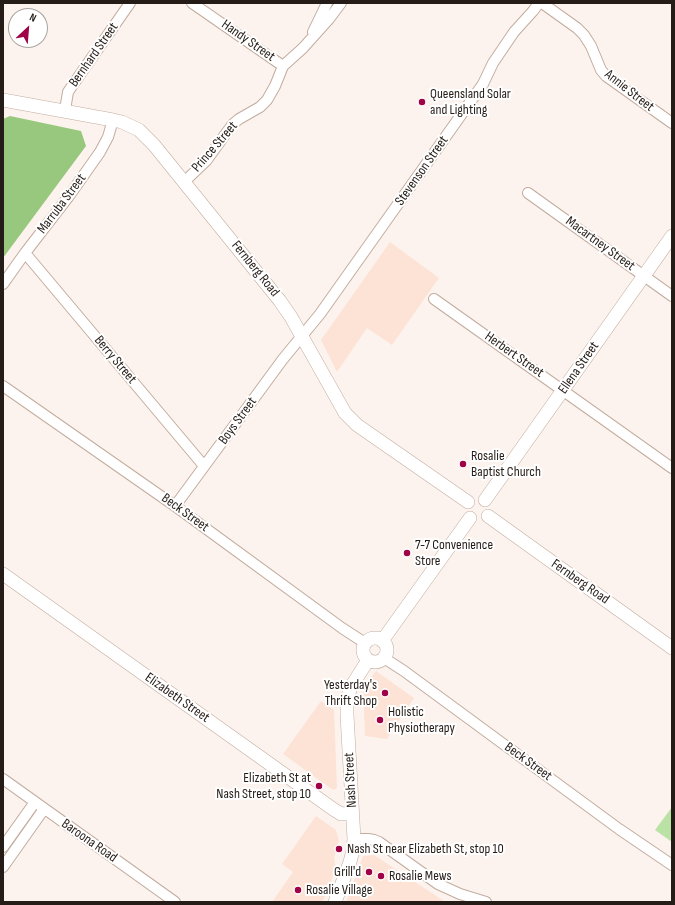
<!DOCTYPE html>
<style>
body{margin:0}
#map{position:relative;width:675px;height:905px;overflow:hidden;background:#fdf3ee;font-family:"Sofia Sans Condensed",sans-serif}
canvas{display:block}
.frame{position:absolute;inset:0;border:4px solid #251c17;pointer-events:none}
.north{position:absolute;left:8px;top:8px;width:40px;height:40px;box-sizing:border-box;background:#fff;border:1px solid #a8a4a2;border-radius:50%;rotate:26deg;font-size:11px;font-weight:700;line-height:16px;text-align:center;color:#251c17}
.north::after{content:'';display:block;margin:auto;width:14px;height:18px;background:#9f0246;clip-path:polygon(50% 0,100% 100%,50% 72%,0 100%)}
</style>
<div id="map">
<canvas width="675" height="905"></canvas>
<div class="frame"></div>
<div class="north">N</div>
</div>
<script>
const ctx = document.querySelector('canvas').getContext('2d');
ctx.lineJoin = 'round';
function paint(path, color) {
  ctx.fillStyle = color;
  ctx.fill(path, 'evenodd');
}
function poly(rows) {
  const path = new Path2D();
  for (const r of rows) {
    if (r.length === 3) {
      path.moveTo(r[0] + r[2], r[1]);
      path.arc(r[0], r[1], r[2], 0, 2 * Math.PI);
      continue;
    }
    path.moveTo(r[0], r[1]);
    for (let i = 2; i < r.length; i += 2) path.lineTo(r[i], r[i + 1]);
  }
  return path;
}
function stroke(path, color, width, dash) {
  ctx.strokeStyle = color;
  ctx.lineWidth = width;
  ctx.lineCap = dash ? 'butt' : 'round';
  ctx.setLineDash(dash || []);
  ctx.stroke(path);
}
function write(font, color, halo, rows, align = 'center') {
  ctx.font = font + ' "Sofia Sans Condensed",sans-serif';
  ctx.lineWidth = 4;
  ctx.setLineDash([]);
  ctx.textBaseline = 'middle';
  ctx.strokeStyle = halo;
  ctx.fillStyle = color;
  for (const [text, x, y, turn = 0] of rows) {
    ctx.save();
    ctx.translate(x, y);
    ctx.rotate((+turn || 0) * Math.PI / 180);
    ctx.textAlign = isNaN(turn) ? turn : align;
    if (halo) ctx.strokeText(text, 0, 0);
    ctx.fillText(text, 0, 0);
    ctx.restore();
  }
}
paint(poly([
 [390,242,439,278,392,345,367,328,337,372,321,340],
 [376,671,414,698,387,739,365,736,363,687],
 [321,701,334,710,337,788,333,790,283,754],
 [316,816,336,830,339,841,334,858,336,868,326,895,322,902,272,902,293,872,282,864],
 [374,855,444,901,446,902,346,902,363,856]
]), '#fce3d5');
paint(poly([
 [672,807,672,842,655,830]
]), '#bae2a5');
paint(poly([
 [10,116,81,131,86,146,3,258,3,119]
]), '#97c87d');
const minor = poly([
 [192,3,283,66],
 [542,3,577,28,584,35,591,46,601,70,606,76,672,123],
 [313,32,327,3],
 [65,110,68,92,72,86,130,3],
 [184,182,206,161,227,132,233,124,239,119,260,107,267,100,275,86,283,66,303,48,329,19,341,3],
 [528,193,672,296],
 [25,253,204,466],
 [3,284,25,253,69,196,100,152,108,137,113,120],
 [434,299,672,468],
 [3,386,175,506,342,628,365,643],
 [175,506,283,359,320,314,483,84,493,63,514,32,533,11,539,3],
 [384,658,404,671,619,829,672,865],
 [3,779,175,902],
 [354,839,368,839,374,840,379,842,438,884,460,894,486,902],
 [3,847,35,802],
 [3,867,44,809]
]);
const tertiary = poly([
 [3,100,113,120,122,122,139,130,154,145,280,301,291,317,345,413,357,425,468,502],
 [485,500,672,236],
 [488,516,672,648],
 [3,574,333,809,341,814,353,813],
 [375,650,12],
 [382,641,470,518],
 [335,902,350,862,353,850,354,839,347,715,347,706,348,696,351,687,368,660]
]);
stroke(minor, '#c2ac9e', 12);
stroke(tertiary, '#c2ac9e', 14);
stroke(minor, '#fff', 10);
stroke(tertiary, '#fff', 13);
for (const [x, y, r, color] of [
 [422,102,4,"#9f0246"],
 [463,464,4,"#9f0246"],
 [407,553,4,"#9f0246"],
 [385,693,4,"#9f0246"],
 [380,720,4,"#9f0246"],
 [319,786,4,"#9f0246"],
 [339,849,4,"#9f0246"],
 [369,872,4,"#9f0246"],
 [381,876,4,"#9f0246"],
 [298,890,4,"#9f0246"]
]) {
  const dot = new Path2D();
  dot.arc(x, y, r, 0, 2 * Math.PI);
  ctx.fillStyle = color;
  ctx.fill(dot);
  stroke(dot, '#fff', 1.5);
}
write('14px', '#251c17', '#fff', [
 ["Handy Street",248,41,35],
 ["Bernhard Street",94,55,-55],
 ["Annie Street",629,91,38],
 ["Prince Street",215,147,-49],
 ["Stevenson Street",422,171,-55],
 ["Marruba Street",62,204,-53],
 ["Macartney Street",600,244,36],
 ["Fernberg Road",255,269,51],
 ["Herbert Street",514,355,35],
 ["Berry Street",115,360,50],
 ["Ellena Street",579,368,-55],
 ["Boys Street",238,421,-54],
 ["Beck Street",185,513,36],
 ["Fernberg Road",580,582,35],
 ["Elizabeth Street",177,698,35],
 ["Beck Street",528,762,36],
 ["Nash Street",351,780,-93],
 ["Baroona Road",89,841,35]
]);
write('14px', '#251c17', '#fff', [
 ["Queensland Solar",430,94],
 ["and Lighting",430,110],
 ["Rosalie",471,456],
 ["Baptist Church",471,472],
 ["7-7 Convenience",415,545],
 ["Store",415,561],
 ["Yesterday's",377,685,"right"],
 ["Thrift Shop",377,701,"right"],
 ["Holistic",388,712],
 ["Physiotherapy",388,728],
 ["Elizabeth St at",311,778,"right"],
 ["Nash Street, stop 10",311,794,"right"],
 ["Nash St near Elizabeth St, stop 10",347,849],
 ["Grill'd",361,872,"right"],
 ["Rosalie Mews",389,876],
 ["Rosalie Village",306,890]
], 'left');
</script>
